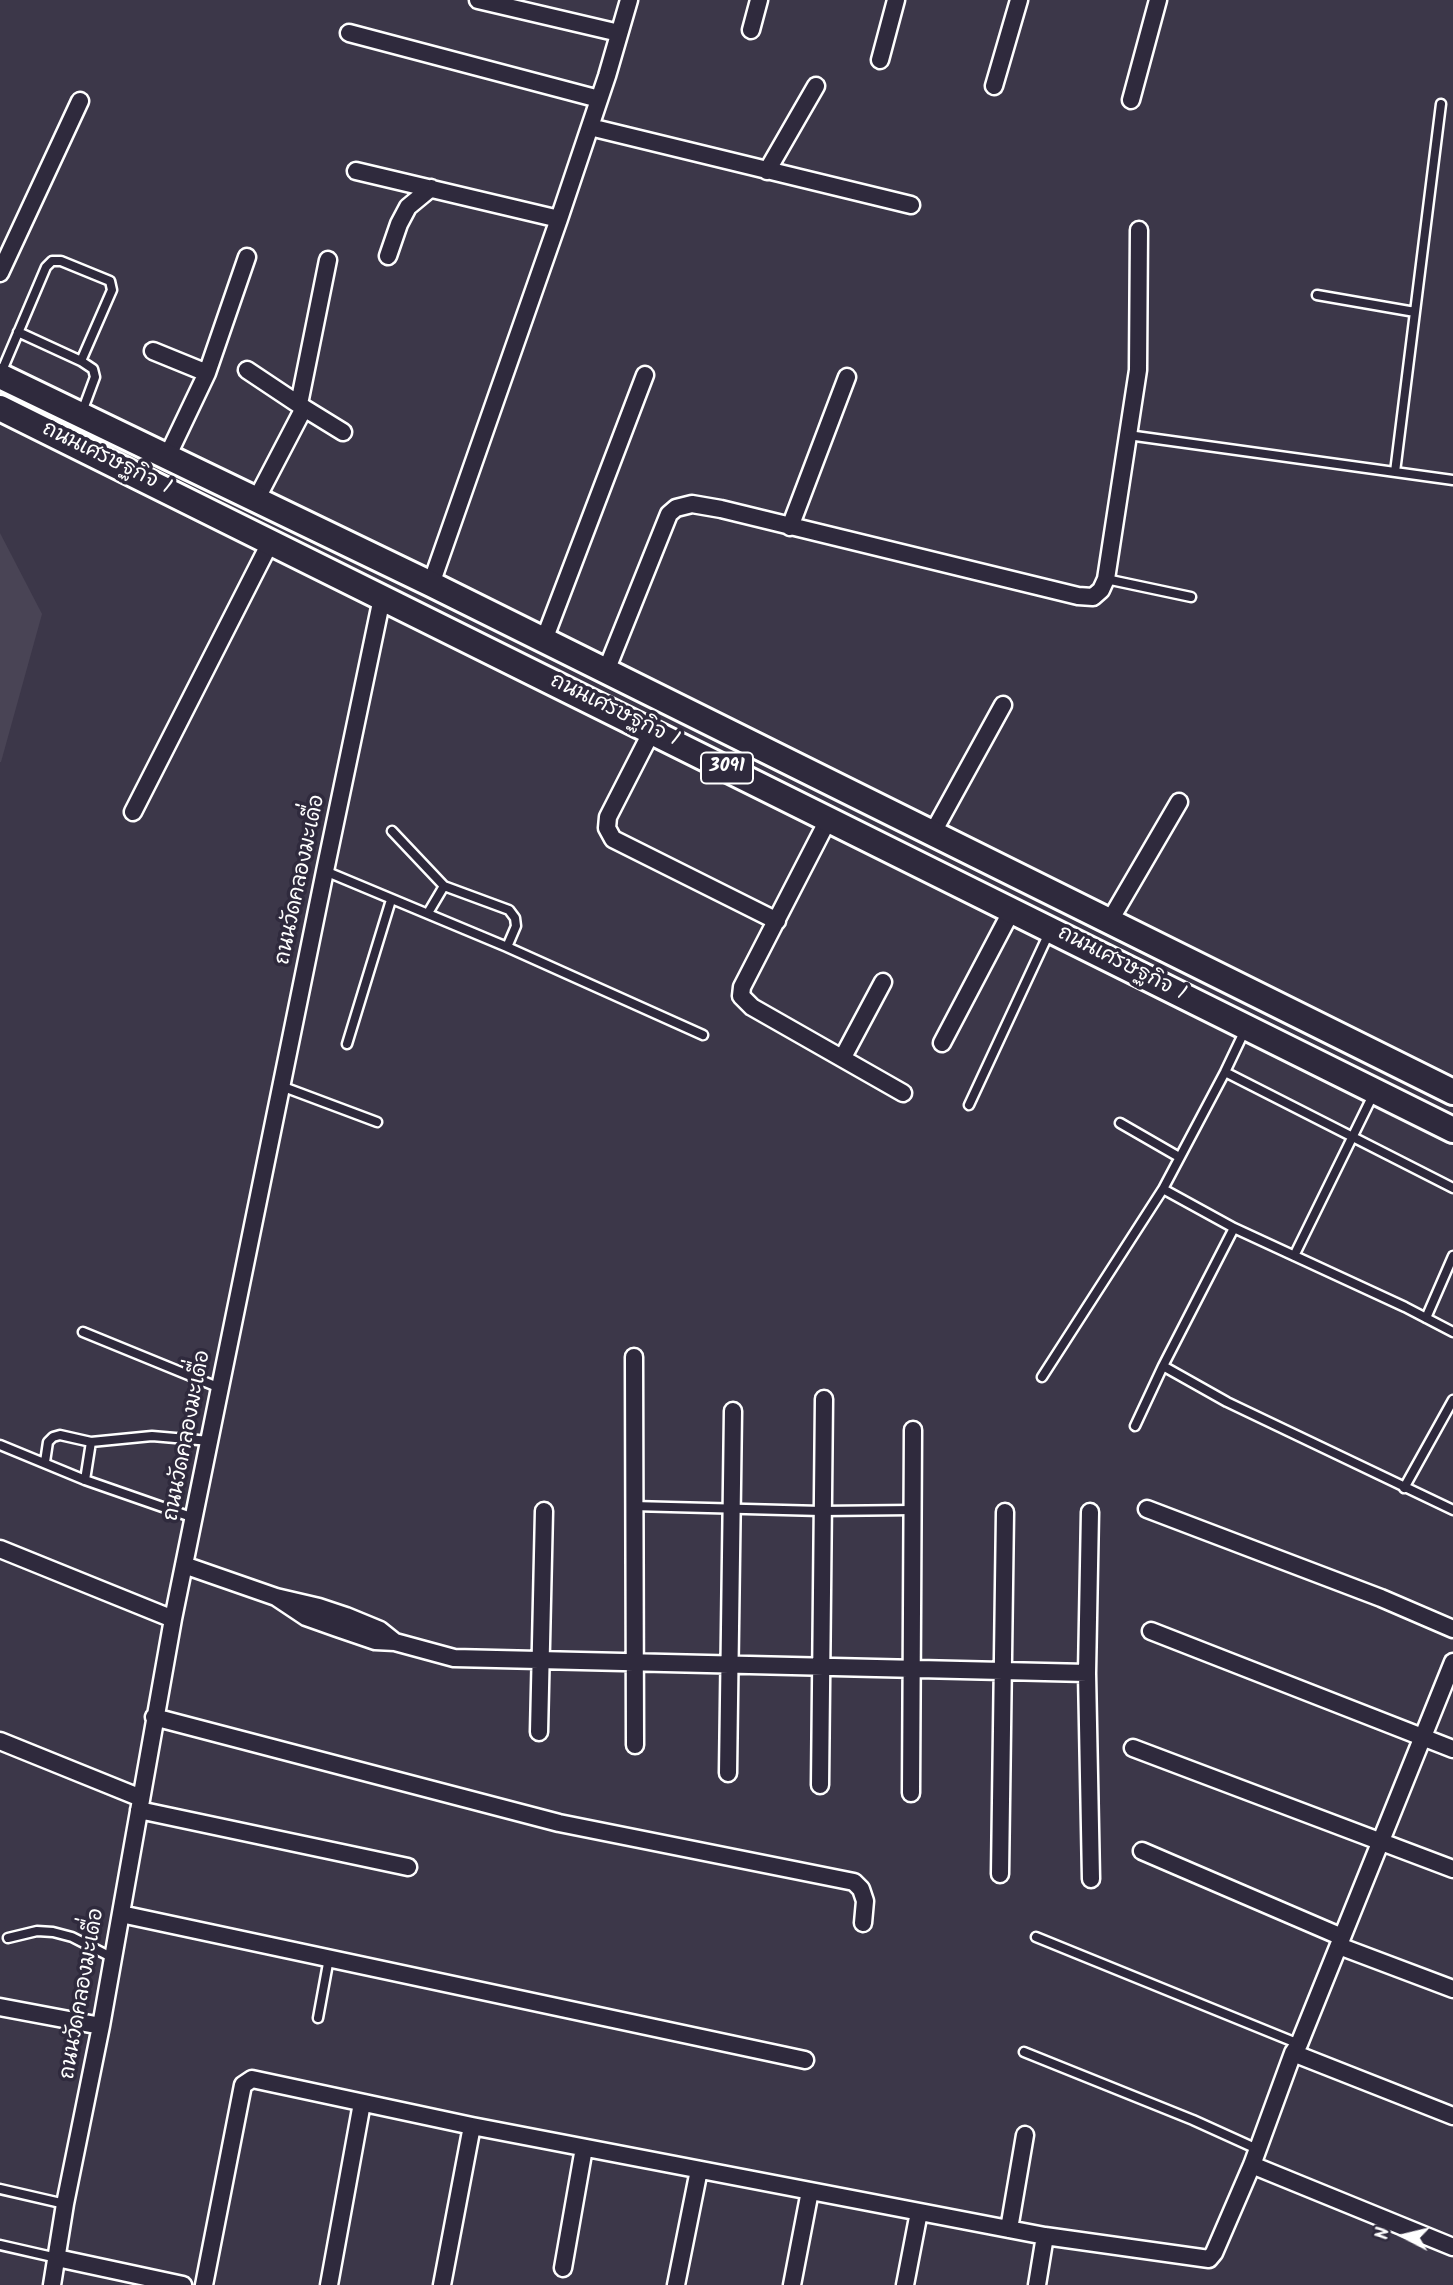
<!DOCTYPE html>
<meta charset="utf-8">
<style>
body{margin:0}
#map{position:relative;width:1453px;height:2285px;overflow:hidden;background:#3c3749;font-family:Kalam,sans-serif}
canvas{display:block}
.north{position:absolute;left:1369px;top:2201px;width:70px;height:70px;-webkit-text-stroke:5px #2f2a3d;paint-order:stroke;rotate:277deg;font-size:19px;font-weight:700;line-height:28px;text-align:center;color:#fff}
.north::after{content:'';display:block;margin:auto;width:24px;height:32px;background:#fff;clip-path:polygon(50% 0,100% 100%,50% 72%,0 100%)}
</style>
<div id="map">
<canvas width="1453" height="2285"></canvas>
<div class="north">N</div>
</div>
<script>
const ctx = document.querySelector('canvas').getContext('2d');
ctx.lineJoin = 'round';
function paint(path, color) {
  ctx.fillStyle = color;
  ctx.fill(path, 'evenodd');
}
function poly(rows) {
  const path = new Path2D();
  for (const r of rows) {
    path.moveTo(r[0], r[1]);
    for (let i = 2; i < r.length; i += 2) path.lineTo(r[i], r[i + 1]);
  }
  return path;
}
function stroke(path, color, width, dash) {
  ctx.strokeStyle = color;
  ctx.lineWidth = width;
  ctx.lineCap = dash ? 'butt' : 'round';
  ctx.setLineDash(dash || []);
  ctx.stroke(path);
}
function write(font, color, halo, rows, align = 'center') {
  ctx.font = font + ' Kalam,"Playpen Sans Thai",sans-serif';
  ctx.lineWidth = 7;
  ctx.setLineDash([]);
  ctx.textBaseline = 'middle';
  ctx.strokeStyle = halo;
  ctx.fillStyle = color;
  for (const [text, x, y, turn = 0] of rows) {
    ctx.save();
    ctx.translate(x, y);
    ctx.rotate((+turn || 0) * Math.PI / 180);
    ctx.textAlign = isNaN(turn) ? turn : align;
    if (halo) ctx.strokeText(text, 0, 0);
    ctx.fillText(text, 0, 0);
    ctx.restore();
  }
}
paint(poly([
 [0,533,42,614,1,762,0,762]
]), '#494455');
const service = poly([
 [1317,295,1415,312],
 [18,332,81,361],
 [1,373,46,267,52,261,61,261,110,281,112,290,81,361,93,369,95,377,82,412],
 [1128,435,1453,480],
 [1395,472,1441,104],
 [1106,579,1191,597],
 [392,831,444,886],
 [325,871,507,947,703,1035],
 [428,913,444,886,509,910,515,918,516,926,507,947],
 [1245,1030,1225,1072,1163,1189,1234,1228,1405,1307,1453,1332],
 [347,1044,391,900],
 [1225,1072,1453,1188],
 [281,1086,377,1122],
 [969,1105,1049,933],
 [1120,1123,1179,1157],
 [1234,1228,1163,1366,1227,1402,1453,1510],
 [1294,1256,1373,1095],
 [1426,1318,1453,1256],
 [83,1332,220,1388],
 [1042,1377,1163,1189],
 [1135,1426,1163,1366],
 [0,1445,85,1480,194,1518],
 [45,1462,48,1442,53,1437,60,1435,91,1442],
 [85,1480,91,1442,152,1436,210,1441],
 [1404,1488,1453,1400],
 [633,1506,821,1511,913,1510],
 [1036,1937,1299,2044],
 [8,1938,37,1931,53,1932,72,1937,113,1958],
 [318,2018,329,1958],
 [1024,2052,1193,2120,1257,2149],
 [0,2189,65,2204],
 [0,2245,57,2258]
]);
const minor = poly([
 [478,0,619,33],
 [751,30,759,0],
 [349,33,599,99],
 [880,60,896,0],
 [994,86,1019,0],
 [1131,100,1158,0],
 [590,127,911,205],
 [356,171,559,219],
 [767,171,816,86],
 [388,256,399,224,408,207,431,188],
 [0,273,80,101],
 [153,351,207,373],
 [247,370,304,408,256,500],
 [299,404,328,260],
 [304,408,343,432],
 [167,457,207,373,247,257],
 [790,527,847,377],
 [431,584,559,219,607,76,629,0],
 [544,640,645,375],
 [606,671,669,514,676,508,692,504,721,509,1078,596,1093,597,1101,590,1106,579,1138,370,1139,230],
 [652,731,608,817,607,828,613,839,777,921],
 [133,812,271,541],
 [829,818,742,987,741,996,752,1007,903,1093],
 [932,834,1003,705],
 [1109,922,1179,802],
 [942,1043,1012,910],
 [843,1057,883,982],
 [634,1357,635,1745],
 [1147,1509,1381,1598,1453,1629],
 [1090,1512,1087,1673,1091,1879],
 [0,1549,173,1619],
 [184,1565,276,1597,319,1607,346,1616,380,1630,395,1642],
 [276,1597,306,1617,337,1628,375,1641,395,1642,454,1658,1087,1673],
 [1151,1631,1453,1749],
 [154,1717,559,1823,854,1882,861,1889,865,1901,863,1923],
 [539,1732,544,1511],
 [0,1741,141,1798],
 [1133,1748,1453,1869],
 [728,1773,733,1411],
 [820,1785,824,1399],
 [911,1793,913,1430],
 [139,1810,408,1867],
 [1142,1851,1342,1937],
 [1000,1874,1005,1512],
 [121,1914,805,2060],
 [1339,1946,1453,1989],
 [0,2007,101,2026],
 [1293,2053,1453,2116],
 [1252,2165,1453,2247],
 [1009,2229,1025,2135],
 [57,2258,183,2285],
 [563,2268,584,2148],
 [52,2285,65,2204,101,2026,173,1619,325,871,382,598],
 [204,2285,243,2085,252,2079,472,2126,1045,2236,1209,2259,1214,2253,1252,2165,1293,2053,1299,2044,1453,1662],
 [329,2285,362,2103],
 [442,2285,472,2126],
 [676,2285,699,2170],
 [792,2285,810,2191],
 [905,2285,919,2212],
 [1037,2285,1045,2236]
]);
const primary = poly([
 [0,376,431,584,1453,1092],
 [0,408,1453,1130]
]);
stroke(service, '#fff', 13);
stroke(minor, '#fff', 21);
stroke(primary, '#fff', 30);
stroke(service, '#2f2a3d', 8);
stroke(minor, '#2f2a3d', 16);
stroke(primary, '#2f2a3d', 24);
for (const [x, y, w] of [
 [727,768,52]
]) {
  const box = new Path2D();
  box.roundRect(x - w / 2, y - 15.5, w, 31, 5);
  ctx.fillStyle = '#2f2a3d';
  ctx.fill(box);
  stroke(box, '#fff', 2);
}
write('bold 19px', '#fff', null, [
 ["3091",727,768]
]);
write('21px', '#fff', '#2f2a3d', [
 ["ถนนเศรษฐกิจ 1",106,460,26],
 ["ถนนเศรษฐกิจ 1",614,712,26],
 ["ถนนวัดคลองมะเดื่อ",302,880,-78],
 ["ถนนเศรษฐกิจ 1",1121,965,27],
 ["ถนนวัดคลองมะเดื่อ",189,1436,-79],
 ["ถนนวัดคลองมะเดื่อ",84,1994,-80]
]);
</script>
